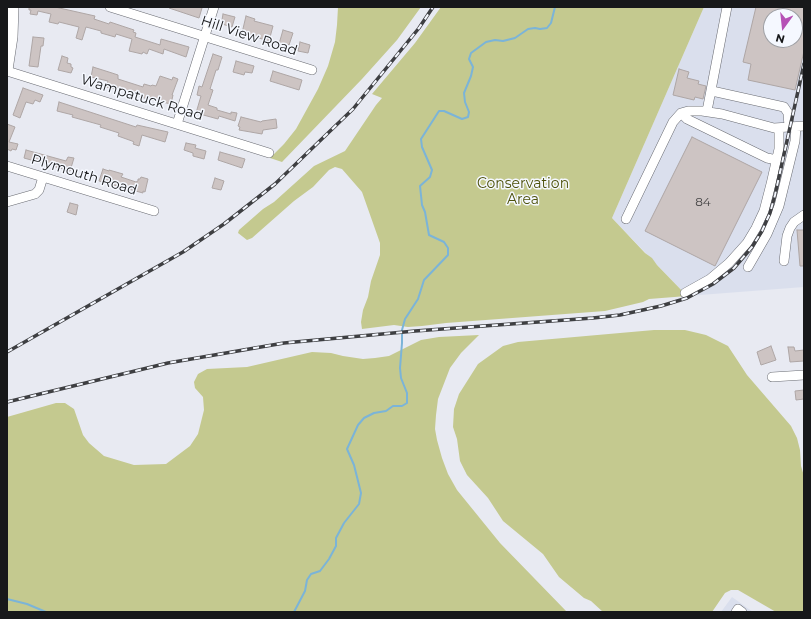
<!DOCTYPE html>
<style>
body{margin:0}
#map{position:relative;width:811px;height:619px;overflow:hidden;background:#e8eaf2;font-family:Montserrat,sans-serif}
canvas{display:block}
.frame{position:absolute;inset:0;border:8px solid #17181a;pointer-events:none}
.north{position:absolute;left:763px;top:8px;width:40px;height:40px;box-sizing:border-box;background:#f5f8ff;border:1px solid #9c9ea3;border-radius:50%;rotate:195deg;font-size:11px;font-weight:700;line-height:16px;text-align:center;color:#17181a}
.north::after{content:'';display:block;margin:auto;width:14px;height:18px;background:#b651b6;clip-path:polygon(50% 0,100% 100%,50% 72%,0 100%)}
</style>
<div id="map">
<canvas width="811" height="619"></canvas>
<div class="frame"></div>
<div class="north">N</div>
</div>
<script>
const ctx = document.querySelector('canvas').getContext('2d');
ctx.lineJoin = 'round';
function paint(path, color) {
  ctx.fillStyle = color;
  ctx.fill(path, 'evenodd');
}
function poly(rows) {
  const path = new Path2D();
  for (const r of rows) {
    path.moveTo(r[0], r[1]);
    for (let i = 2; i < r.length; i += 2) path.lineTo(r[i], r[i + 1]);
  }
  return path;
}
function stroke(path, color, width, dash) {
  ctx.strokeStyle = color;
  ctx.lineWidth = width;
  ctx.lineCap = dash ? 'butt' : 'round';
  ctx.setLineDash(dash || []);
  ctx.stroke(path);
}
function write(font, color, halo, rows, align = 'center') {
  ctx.font = font + ' Montserrat,sans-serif';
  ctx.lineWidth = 3;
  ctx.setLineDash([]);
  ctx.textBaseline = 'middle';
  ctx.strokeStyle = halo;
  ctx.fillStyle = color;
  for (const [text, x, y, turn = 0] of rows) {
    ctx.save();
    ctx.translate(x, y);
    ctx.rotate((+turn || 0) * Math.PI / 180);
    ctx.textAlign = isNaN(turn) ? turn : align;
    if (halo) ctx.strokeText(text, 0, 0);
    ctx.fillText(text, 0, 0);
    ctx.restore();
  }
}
paint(poly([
 [704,7,804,7,804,287,687,296,612,218],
 [771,16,795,16,795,40,771,40],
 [732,597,753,612,721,612]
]), '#dadfed');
paint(poly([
 [338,7,421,7,397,40,362,79,282,162,270,158,284,144,296,129,318,89,328,66,335,42,337,25],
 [441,7,704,7,612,218,645,253,652,258,657,265,687,296,649,299,643,302,605,311,446,323,422,326,408,327,394,325,362,329,361,322,363,310,368,297,371,281,380,255,380,243,362,192,342,169,335,167,329,170,313,187,294,201,252,238,247,240,238,233,239,230,263,209,274,202,314,166,345,151,376,105,382,98,372,94,415,43],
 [654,330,685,330,706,335,728,346,747,375,791,426,797,438,800,450,801,466,804,476,804,612,776,612,738,590,731,590,725,593,712,612,603,612,591,601,584,598,559,577,543,554,503,521,488,498,467,475,460,461,457,439,453,427,454,409,459,394,478,364,503,346,518,342],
 [479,335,461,353,450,368,438,399,436,415,435,429,437,440,442,458,448,474,457,490,500,543,567,612,7,612,7,417,56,403,65,403,74,409,83,435,89,443,104,456,134,465,166,464,190,446,198,434,204,410,203,397,195,388,194,382,198,374,207,369,247,367,312,352,331,353,343,356,363,359,375,358,389,356,421,340,439,337]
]), '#c4c98f');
stroke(poly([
 [7,599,27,604,46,612],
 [294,612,305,591,307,580,311,574,320,571,329,559,336,546,336,538,344,523,359,504,361,493,354,465,347,449,358,425,364,418,374,413,386,411,393,406,402,406,407,403,407,393,401,378,400,368,402,343,402,330,405,319,418,299,424,280,448,255,448,248,444,242,429,235,425,212,422,205,420,186,430,177,432,170,422,147,421,139,439,111,444,111,462,119,468,117,469,112,465,102,464,93,471,76,473,67,469,59,471,53,486,42,495,40,503,41,515,38,528,29,535,28,540,29,547,28,551,23,555,7]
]), '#7bb4d8', 2);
const building = poly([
 [29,7,55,7,95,16,94,19,109,24,110,22,134,30,133,32,136,33,135,37,160,45,161,39,189,47,186,57,164,49,163,54,149,49,147,54,143,52,142,54,129,51,132,39,116,34,115,37,101,33,101,31,86,27,82,40,76,38,79,27,59,22,58,24,49,22,51,14,38,11,37,15,30,14,31,10,29,10,29,7],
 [170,7,199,7,202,8,199,18,169,8,170,7],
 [756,7,804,7,804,51,795,90,748,80,751,64,743,62,756,7],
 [771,16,795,16,795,40,771,40,771,16],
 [223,14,235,17,232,27,222,24,223,21,222,20,223,14],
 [246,16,255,19,254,21,273,26,269,41,242,33,246,16],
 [283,30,293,33,289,45,288,44,287,47,279,44,283,30],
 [33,37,44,38,43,46,41,46,38,67,29,66,33,37],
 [300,42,310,45,308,53,298,51,300,42],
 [213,54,222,57,218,70,216,70,210,89,213,90,208,105,217,108,217,110,231,114,231,112,237,113,235,121,219,116,218,119,196,113,201,96,197,95,199,86,202,87,213,54],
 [62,56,68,58,67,63,71,64,71,67,73,68,71,73,58,70,62,56],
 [236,61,254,66,252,73,245,72,244,75,233,72,236,61],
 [93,67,112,73,118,75,118,79,143,87,144,84,151,86,152,85,156,86,160,76,172,80,173,77,178,79,172,95,173,95,171,104,140,97,141,95,116,87,115,89,106,87,108,81,91,77,93,67],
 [679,69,689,72,687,78,699,81,698,84,706,86,703,99,695,97,694,100,673,95,679,69],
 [273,71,302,80,299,90,270,81,273,71],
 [23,88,43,95,40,102,35,100,33,104,26,102,20,118,13,115,23,88],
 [59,102,136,127,137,125,168,132,165,142,142,135,139,146,133,144,134,142,132,141,118,136,119,133,100,127,101,125,72,117,73,115,57,111,59,102],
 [241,117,261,122,262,121,276,119,277,128,263,130,262,134,239,130,240,127,238,126,241,117],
 [7,124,15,127,9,142,18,144,16,150,12,149,11,151,7,149,7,124],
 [692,137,762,172,715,266,645,231,692,137],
 [186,143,196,145,195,148,206,151,204,159,193,156,193,153,184,150,186,143],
 [26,150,66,161,68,157,74,158,70,171,24,158,26,150],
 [220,152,245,159,242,168,218,160,220,152],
 [103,169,109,171,109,170,123,174,121,177,136,182,138,181,138,179,140,179,141,177,148,179,145,192,143,191,143,193,99,181,103,169],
 [215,178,224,181,221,190,212,188,215,178],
 [70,203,78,205,76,215,67,212,70,203],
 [797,230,804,230,804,266,800,266,797,230],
 [771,346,776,360,761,365,757,352,771,346],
 [788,347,794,347,795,351,804,350,804,361,790,362,788,347],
 [804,390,804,399,796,400,795,391,804,390]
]);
paint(building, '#cdc4c3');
stroke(building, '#aea6a5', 1);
const minor = poly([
 [110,7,312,70],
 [7,71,269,153],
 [712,91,784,107,788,113,789,127],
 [707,111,727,7],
 [681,113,687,119,767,158,777,160],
 [177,124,214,7],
 [7,166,154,211],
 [7,202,35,194,39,190,43,177],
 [626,219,673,122,681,113,688,111,702,111,722,114,774,128,804,126],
 [784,261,787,236,790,228,794,222,804,215],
 [748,267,767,234,779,206,795,141,796,127],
 [685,293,710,279,729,263,747,243,756,228,764,211,771,184,779,149,779,128],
 [772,377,804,375],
 [736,612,738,609,742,612]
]);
const major = poly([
 [7,70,12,37,13,7]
]);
stroke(minor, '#6a6c73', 10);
stroke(major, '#6a6c73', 12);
stroke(minor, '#fff', 9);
stroke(major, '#fff', 11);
const rail = poly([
 [7,352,183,252,224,224,275,184,353,109,419,28,433,7],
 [7,402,168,363,284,343,415,331,593,318,620,315,661,306,687,298,713,284,734,268,752,247,762,231,770,213,775,195,804,64]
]);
stroke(rail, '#3e3f42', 3.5);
stroke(rail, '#f5f8ff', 2, [6]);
write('12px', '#444344', null, [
 ["84",703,202]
]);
write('14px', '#17181a', '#f5f8ff', [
 ["Hill View Road",249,36,18],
 ["Wampatuck Road",142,98,17],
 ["Plymouth Road",84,175,17]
]);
write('14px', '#4d510b', '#f5f8ff', [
 ["Conservation",523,184],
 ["Area",523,200]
]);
</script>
